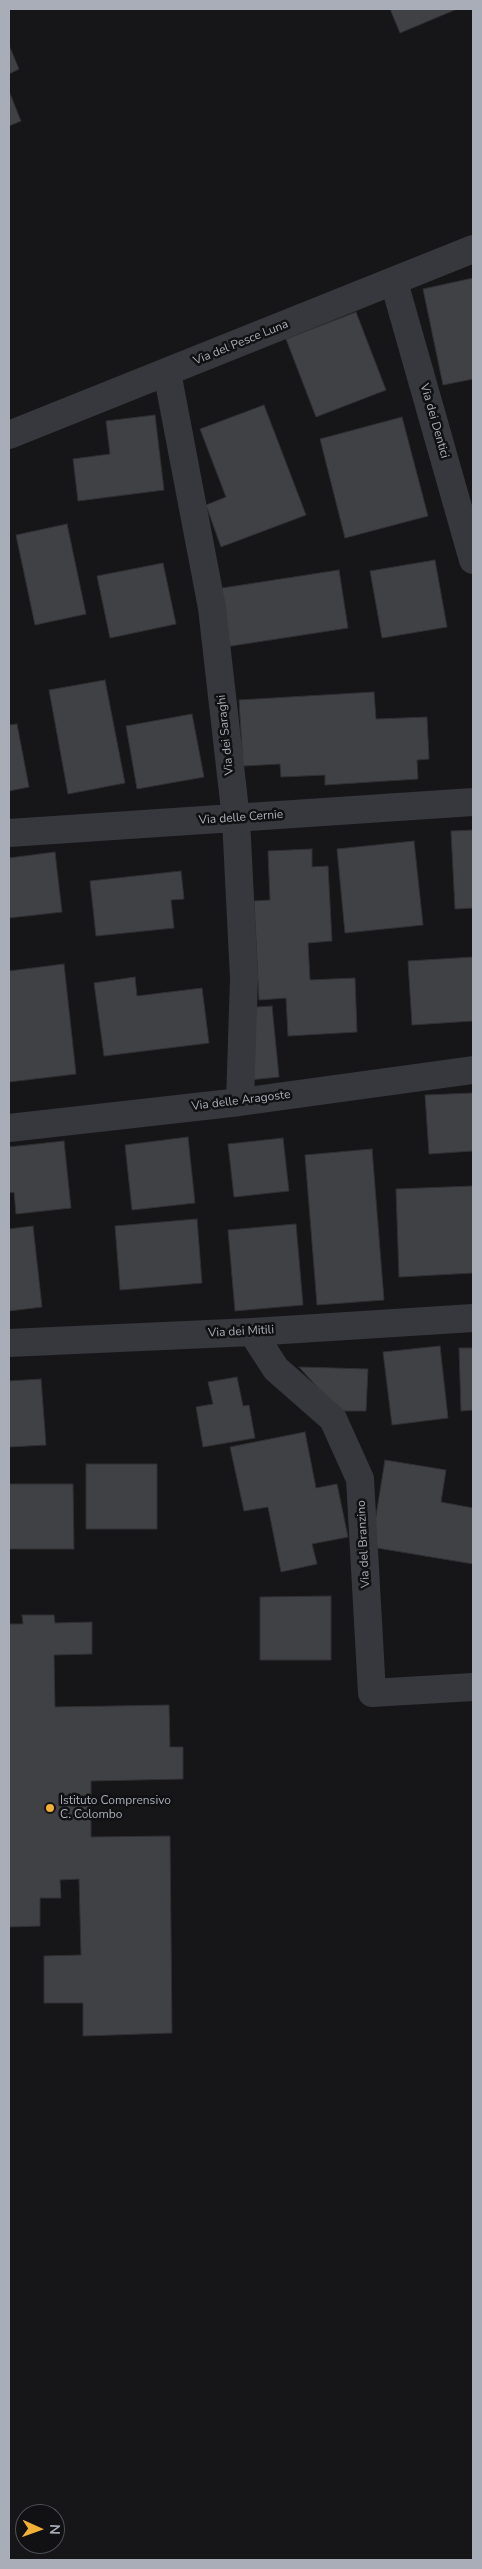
<!DOCTYPE html>
<style>
body{margin:0}
#map{position:relative;width:482px;height:2569px;overflow:hidden;background:#161618;font-family:"Nunito Sans",sans-serif}
canvas{display:block}
.frame{position:absolute;inset:0;border:10px solid #a8adb8;pointer-events:none}
.north{position:absolute;left:15px;top:2504px;width:50px;height:50px;box-sizing:border-box;background:#111113;border:1px solid #4d4f55;border-radius:50%;rotate:92deg;font-size:14px;font-weight:700;line-height:20px;text-align:center;color:#a8adb8}
.north::after{content:'';display:block;margin:auto;width:18px;height:22px;background:#f2b134;clip-path:polygon(50% 0,100% 100%,50% 72%,0 100%)}
</style>
<div id="map">
<canvas width="482" height="2569"></canvas>
<div class="frame"></div>
<div class="north">N</div>
</div>
<script>
const ctx = document.querySelector('canvas').getContext('2d');
ctx.lineJoin = 'round';
function paint(path, color) {
  ctx.fillStyle = color;
  ctx.fill(path, 'evenodd');
}
function poly(rows) {
  const path = new Path2D();
  for (const r of rows) {
    path.moveTo(r[0], r[1]);
    for (let i = 2; i < r.length; i += 2) path.lineTo(r[i], r[i + 1]);
  }
  return path;
}
function stroke(path, color, width, dash) {
  ctx.strokeStyle = color;
  ctx.lineWidth = width;
  ctx.lineCap = dash ? 'butt' : 'round';
  ctx.setLineDash(dash || []);
  ctx.stroke(path);
}
function write(font, color, halo, rows, align = 'center') {
  ctx.font = font + ' "Nunito Sans",sans-serif';
  ctx.lineWidth = 5;
  ctx.setLineDash([]);
  ctx.textBaseline = 'middle';
  ctx.strokeStyle = halo;
  ctx.fillStyle = color;
  for (const [text, x, y, turn = 0] of rows) {
    ctx.save();
    ctx.translate(x, y);
    ctx.rotate((+turn || 0) * Math.PI / 180);
    ctx.textAlign = isNaN(turn) ? turn : align;
    if (halo) ctx.strokeText(text, 0, 0);
    ctx.fillText(text, 0, 0);
    ctx.restore();
  }
}
const building = poly([
 [390,9,457,9,400,33,390,9],
 [9,45,19,69,9,74,9,45],
 [9,91,21,121,9,126,9,91],
 [473,278,473,379,443,385,423,289,473,278],
 [356,312,386,390,316,417,286,339,356,312],
 [264,405,306,515,221,547,206,505,226,497,200,429,264,405],
 [155,415,164,490,78,501,73,459,110,454,106,421,155,415],
 [402,417,428,516,345,538,320,439,402,417],
 [67,524,86,614,35,625,16,535,67,524],
 [435,560,447,627,382,638,370,571,435,560],
 [163,563,176,624,110,638,97,576,163,563],
 [339,570,348,628,225,647,216,589,339,570],
 [105,680,125,783,68,794,49,690,105,680],
 [374,692,376,719,427,717,429,759,417,760,418,779,325,785,325,775,281,777,280,764,243,766,239,700,374,692],
 [192,714,204,777,137,789,126,726,192,714],
 [17,724,29,787,9,791,9,725,17,724],
 [473,830,473,908,455,909,451,831,473,830],
 [414,841,423,925,345,933,337,849,414,841],
 [312,849,312,867,328,866,332,941,308,943,310,980,355,978,357,1032,288,1036,286,998,259,1000,254,901,270,900,268,851,312,849],
 [55,852,62,912,9,918,9,858,55,852],
 [181,871,184,899,171,900,174,928,96,936,90,881,181,871],
 [473,957,473,1021,412,1025,408,961,473,957],
 [64,964,76,1074,9,1082,9,971,64,964],
 [135,977,137,996,202,988,209,1043,104,1056,94,983,135,977],
 [272,1006,279,1077,239,1081,241,1008,272,1006],
 [473,1093,473,1151,429,1154,425,1095,473,1093],
 [188,1137,195,1203,132,1210,125,1145,188,1137],
 [283,1138,289,1191,234,1197,228,1144,283,1138],
 [64,1141,71,1208,16,1214,14,1192,9,1193,9,1147,64,1141],
 [372,1149,384,1300,317,1305,305,1155,372,1149],
 [473,1186,473,1273,399,1277,396,1189,473,1186],
 [197,1219,202,1283,120,1290,115,1226,197,1219],
 [296,1224,303,1305,235,1311,228,1230,296,1224],
 [33,1226,42,1307,9,1311,9,1229,33,1226],
 [440,1346,448,1418,392,1425,383,1352,440,1346],
 [459,1348,473,1348,473,1410,461,1411,459,1348],
 [299,1367,368,1369,366,1411,339,1411,299,1367],
 [237,1377,243,1406,249,1405,255,1438,203,1447,196,1407,213,1404,208,1382,237,1377],
 [41,1379,46,1445,9,1447,9,1381,41,1379],
 [305,1432,316,1488,337,1484,348,1537,312,1544,317,1564,281,1572,268,1507,244,1511,230,1447,305,1432],
 [385,1460,446,1470,441,1502,473,1508,473,1564,371,1547,385,1460],
 [86,1464,157,1464,157,1529,86,1529,86,1464],
 [9,1484,73,1484,74,1549,9,1549,9,1484],
 [331,1596,331,1660,260,1660,260,1597,331,1596],
 [22,1615,54,1615,55,1623,92,1622,92,1654,54,1655,55,1707,169,1705,170,1747,183,1747,183,1779,91,1781,91,1837,170,1836,172,2033,83,2036,83,2003,44,2003,44,1956,81,1955,79,1879,60,1880,61,1898,40,1898,40,1926,9,1927,9,1624,23,1624,22,1615]
]);
paint(building, '#404145');
stroke(building, '#303034', 1);
stroke(poly([
 [394,282,473,560],
 [167,372,212,608,236,819,244,978,240,1102],
 [9,435,473,249],
 [9,833,473,802],
 [9,1128,240,1102,473,1070],
 [252,1332,276,1369,333,1419,360,1479,372,1693,473,1687],
 [9,1343,252,1332,473,1318]
]), '#37383d', 28);
for (const [x, y, r, color] of [
 [50,1808,5,"#f2b134"]
]) {
  const dot = new Path2D();
  dot.arc(x, y, r, 0, 2 * Math.PI);
  ctx.fillStyle = color;
  ctx.fill(dot);
  stroke(dot, '#111113', 2);
}
write('12px', '#a8adb8', '#111113', [
 ["Via del Pesce Luna",241,343,-22],
 ["Via dei Dentici",434,421,74],
 ["Via dei Saraghi",226,735,-96],
 ["Via delle Cernie",241,818,-4],
 ["Via delle Aragoste",241,1101,-7],
 ["Via dei Mitili",241,1332,-3],
 ["Via del Branzino",364,1544,-93]
]);
write('12px', '#a8adb8', '#111113', [
 ["Istituto Comprensivo",60,1801],
 ["C. Colombo",60,1815]
], 'left');
</script>
